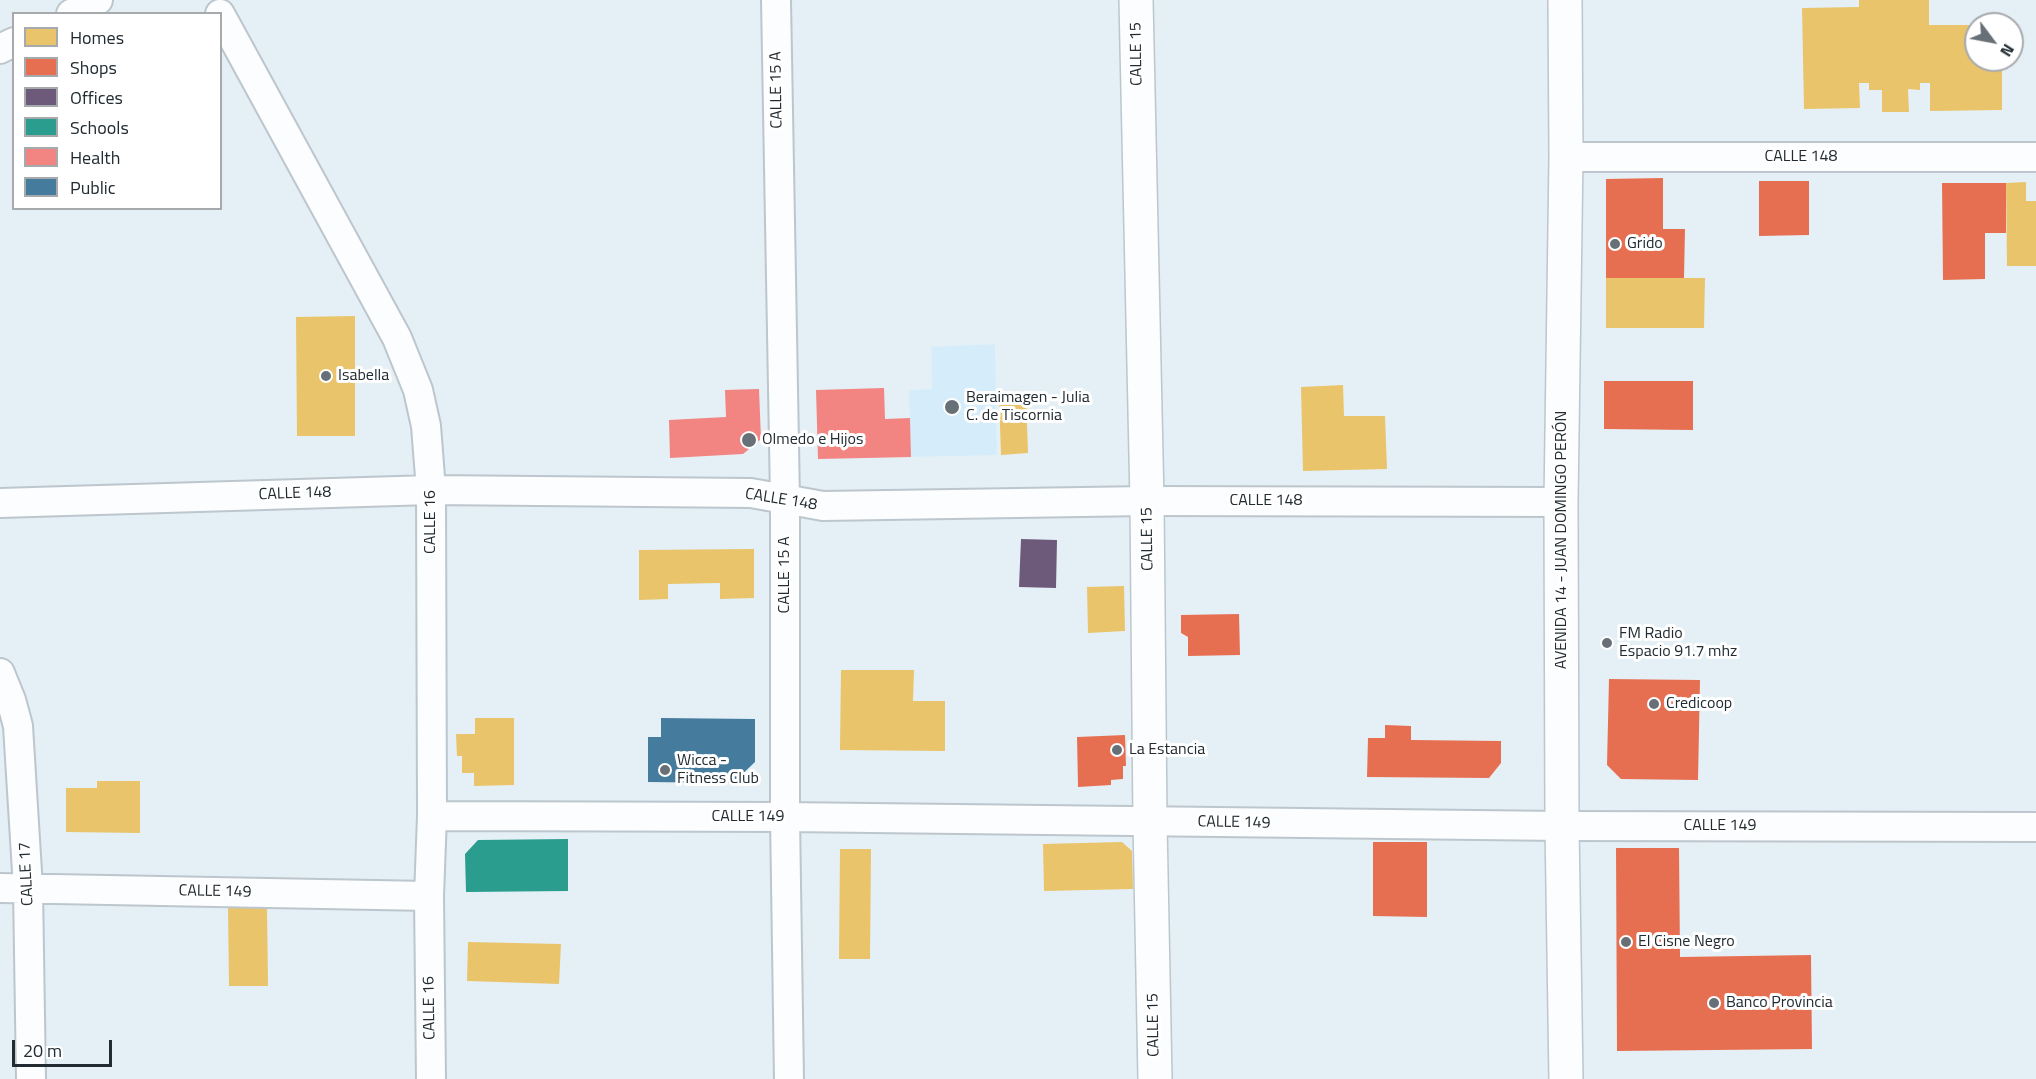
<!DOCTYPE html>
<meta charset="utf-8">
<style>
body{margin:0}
#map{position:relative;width:2036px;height:1079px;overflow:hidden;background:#e5f0f6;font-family:"Titillium Web",sans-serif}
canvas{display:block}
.legend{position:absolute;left:12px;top:12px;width:210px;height:198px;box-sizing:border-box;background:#fff;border:2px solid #a6aaad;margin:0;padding:8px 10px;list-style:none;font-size:18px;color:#212b31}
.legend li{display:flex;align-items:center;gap:12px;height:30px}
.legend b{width:30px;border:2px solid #a6aaad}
.north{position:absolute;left:1964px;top:12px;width:60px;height:60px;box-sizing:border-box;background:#fff;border:2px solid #a6aaad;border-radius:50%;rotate:122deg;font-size:16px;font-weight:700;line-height:24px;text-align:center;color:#212b31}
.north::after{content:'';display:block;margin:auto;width:21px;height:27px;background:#667076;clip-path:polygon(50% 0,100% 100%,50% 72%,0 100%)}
.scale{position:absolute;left:12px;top:1040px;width:100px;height:27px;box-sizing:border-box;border:3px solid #212b31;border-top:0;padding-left:8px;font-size:18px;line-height:21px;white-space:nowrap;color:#212b31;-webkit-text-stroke:4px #fff;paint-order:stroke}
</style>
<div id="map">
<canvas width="2036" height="1079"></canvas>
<ul class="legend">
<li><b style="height:16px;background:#e9c46a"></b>Homes</li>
<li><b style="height:16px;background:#e76f51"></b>Shops</li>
<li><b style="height:16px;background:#6d597a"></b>Offices</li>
<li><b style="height:16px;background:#2a9d8f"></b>Schools</li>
<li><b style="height:16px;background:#f28482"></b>Health</li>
<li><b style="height:16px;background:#457b9d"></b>Public</li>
</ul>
<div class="north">N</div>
<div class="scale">20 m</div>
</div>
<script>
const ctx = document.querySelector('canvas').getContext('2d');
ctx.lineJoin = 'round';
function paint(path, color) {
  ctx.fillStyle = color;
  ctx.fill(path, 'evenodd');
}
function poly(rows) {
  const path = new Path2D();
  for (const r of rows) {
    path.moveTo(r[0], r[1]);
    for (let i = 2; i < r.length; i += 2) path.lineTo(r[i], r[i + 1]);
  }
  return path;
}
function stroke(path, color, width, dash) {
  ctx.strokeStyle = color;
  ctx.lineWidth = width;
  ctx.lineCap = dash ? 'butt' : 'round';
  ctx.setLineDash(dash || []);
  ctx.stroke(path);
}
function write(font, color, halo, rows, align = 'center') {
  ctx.font = font + ' "Titillium Web",sans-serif';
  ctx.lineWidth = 6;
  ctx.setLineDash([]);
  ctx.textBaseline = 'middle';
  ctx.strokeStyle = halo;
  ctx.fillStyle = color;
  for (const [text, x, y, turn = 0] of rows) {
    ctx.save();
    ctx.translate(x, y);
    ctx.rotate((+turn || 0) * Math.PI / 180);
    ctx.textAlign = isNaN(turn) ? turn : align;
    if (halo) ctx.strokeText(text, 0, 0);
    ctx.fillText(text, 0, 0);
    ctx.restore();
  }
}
paint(poly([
 [995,344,997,455,911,457,909,390,932,389,931,347]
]), '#d5edfa');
paint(poly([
 [1859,0,1929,0,1929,25,1976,25,1976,60,2002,60,2002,110,1930,111,1930,83,1920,83,1920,90,1908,89,1909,112,1882,112,1882,90,1869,90,1869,83,1859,83,1860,108,1804,109,1802,8,1859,7],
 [2026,182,2026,201,2036,201,2036,266,2007,266,2006,183],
 [1606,278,1705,278,1704,328,1606,328],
 [355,316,355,436,297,436,296,317],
 [1343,385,1344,416,1385,416,1387,469,1303,471,1301,387],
 [1026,394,1028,453,1001,455,999,396],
 [754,549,754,598,720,599,720,583,668,584,668,599,639,600,639,550],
 [1124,586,1125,631,1088,633,1087,587],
 [841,670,914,670,913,701,945,701,945,751,840,750],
 [475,718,514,718,514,785,474,786,474,773,462,773,462,756,457,756,456,734,475,734],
 [97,781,140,781,140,833,66,832,66,788,97,788],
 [1122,842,1132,851,1133,889,1044,891,1043,844],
 [840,849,871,849,870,959,839,959],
 [228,906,267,906,268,986,229,986],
 [468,942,561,944,559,984,467,981]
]), '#e9c46a');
paint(poly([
 [1663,178,1663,229,1685,229,1684,278,1606,278,1606,179],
 [1759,181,1809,181,1809,235,1759,236],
 [1942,183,2006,183,2006,233,1985,233,1985,279,1943,280],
 [1604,381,1693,381,1693,430,1604,429],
 [1239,614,1240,655,1188,656,1188,637,1181,633,1181,615],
 [1609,679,1700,680,1698,780,1621,779,1607,765],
 [1385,725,1411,726,1411,740,1501,741,1501,763,1489,778,1367,777,1368,738,1385,738],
 [1125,735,1126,766,1123,766,1123,779,1111,780,1111,785,1078,787,1077,737],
 [1373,842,1427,842,1427,917,1373,916],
 [1616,848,1679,848,1680,957,1811,955,1812,1049,1617,1051]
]), '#e76f51');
paint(poly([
 [1021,539,1057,540,1056,588,1019,587]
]), '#6d597a');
paint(poly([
 [568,839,568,891,466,892,465,854,478,840]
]), '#2a9d8f');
paint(poly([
 [884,388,885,419,910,418,911,457,818,459,816,390],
 [759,389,761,439,743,454,670,458,669,420,726,417,725,390]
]), '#f28482');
paint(poly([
 [661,718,755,719,755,762,733,783,648,782,648,737,661,737]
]), '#457b9d');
const street = poly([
 [776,0,785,499,785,817,789,1079],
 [71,14,98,0],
 [220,14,397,338,418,390,426,426,431,490,432,816,429,896,431,1079],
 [0,49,14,42],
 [1566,157,2036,157],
 [0,503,431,490,751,493,823,506,1147,501,1561,502],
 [0,673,11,700,18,726,28,888,31,1079],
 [432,816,785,817,1562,826,2036,827],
 [0,888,429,896]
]);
const secondary = poly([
 [1136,0,1147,501,1150,822,1155,1079],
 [1565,0,1566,157,1561,502,1562,826,1566,1079]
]);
stroke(street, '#bcc6cc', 32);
stroke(secondary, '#bcc6cc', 36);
stroke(street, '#fbfdfe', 28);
stroke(secondary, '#fbfdfe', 33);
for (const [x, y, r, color] of [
 [1615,244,6,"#667076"],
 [326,376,6,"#667076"],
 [952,407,8,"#667076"],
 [749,440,8,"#667076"],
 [1607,643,6,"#667076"],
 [1654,704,6,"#667076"],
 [1117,750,6,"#667076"],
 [665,770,6,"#667076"],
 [1626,942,6,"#667076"],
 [1714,1003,6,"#667076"]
]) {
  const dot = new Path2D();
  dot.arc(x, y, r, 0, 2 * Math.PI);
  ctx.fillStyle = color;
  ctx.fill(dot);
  stroke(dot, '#fff', 2);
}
write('16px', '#212b31', '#fff', [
 ["CALLE 15",1137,54,-91],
 ["CALLE 15 A",777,90,-91],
 ["CALLE 148",1801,157],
 ["CALLE 148",295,494,-2],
 ["CALLE 148",781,500,9],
 ["CALLE 148",1266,501],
 ["CALLE 16",431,522,-90],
 ["CALLE 15",1148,539,-91],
 ["AVENIDA 14 - JUAN DOMINGO PERÓN",1562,540,-90],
 ["CALLE 15 A",785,575,-90],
 ["CALLE 149",748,817],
 ["CALLE 149",1234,823,1],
 ["CALLE 149",1720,826],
 ["CALLE 17",27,874,-93],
 ["CALLE 149",215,892,1],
 ["CALLE 16",430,1008,-91],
 ["CALLE 15",1154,1025,-91]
]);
write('16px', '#212b31', '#fff', [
 ["Grido",1627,244],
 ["Isabella",338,376],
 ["Beraimagen - Julia",966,398],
 ["C. de Tiscornia",966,416],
 ["Olmedo e Hijos",762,440],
 ["FM Radio",1619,634],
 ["Espacio 91.7 mhz",1619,652],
 ["Credicoop",1666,704],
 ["La Estancia",1129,750],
 ["Wicca -",677,761],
 ["Fitness Club",677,779],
 ["El Cisne Negro",1638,942],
 ["Banco Provincia",1726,1003]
], 'left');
</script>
